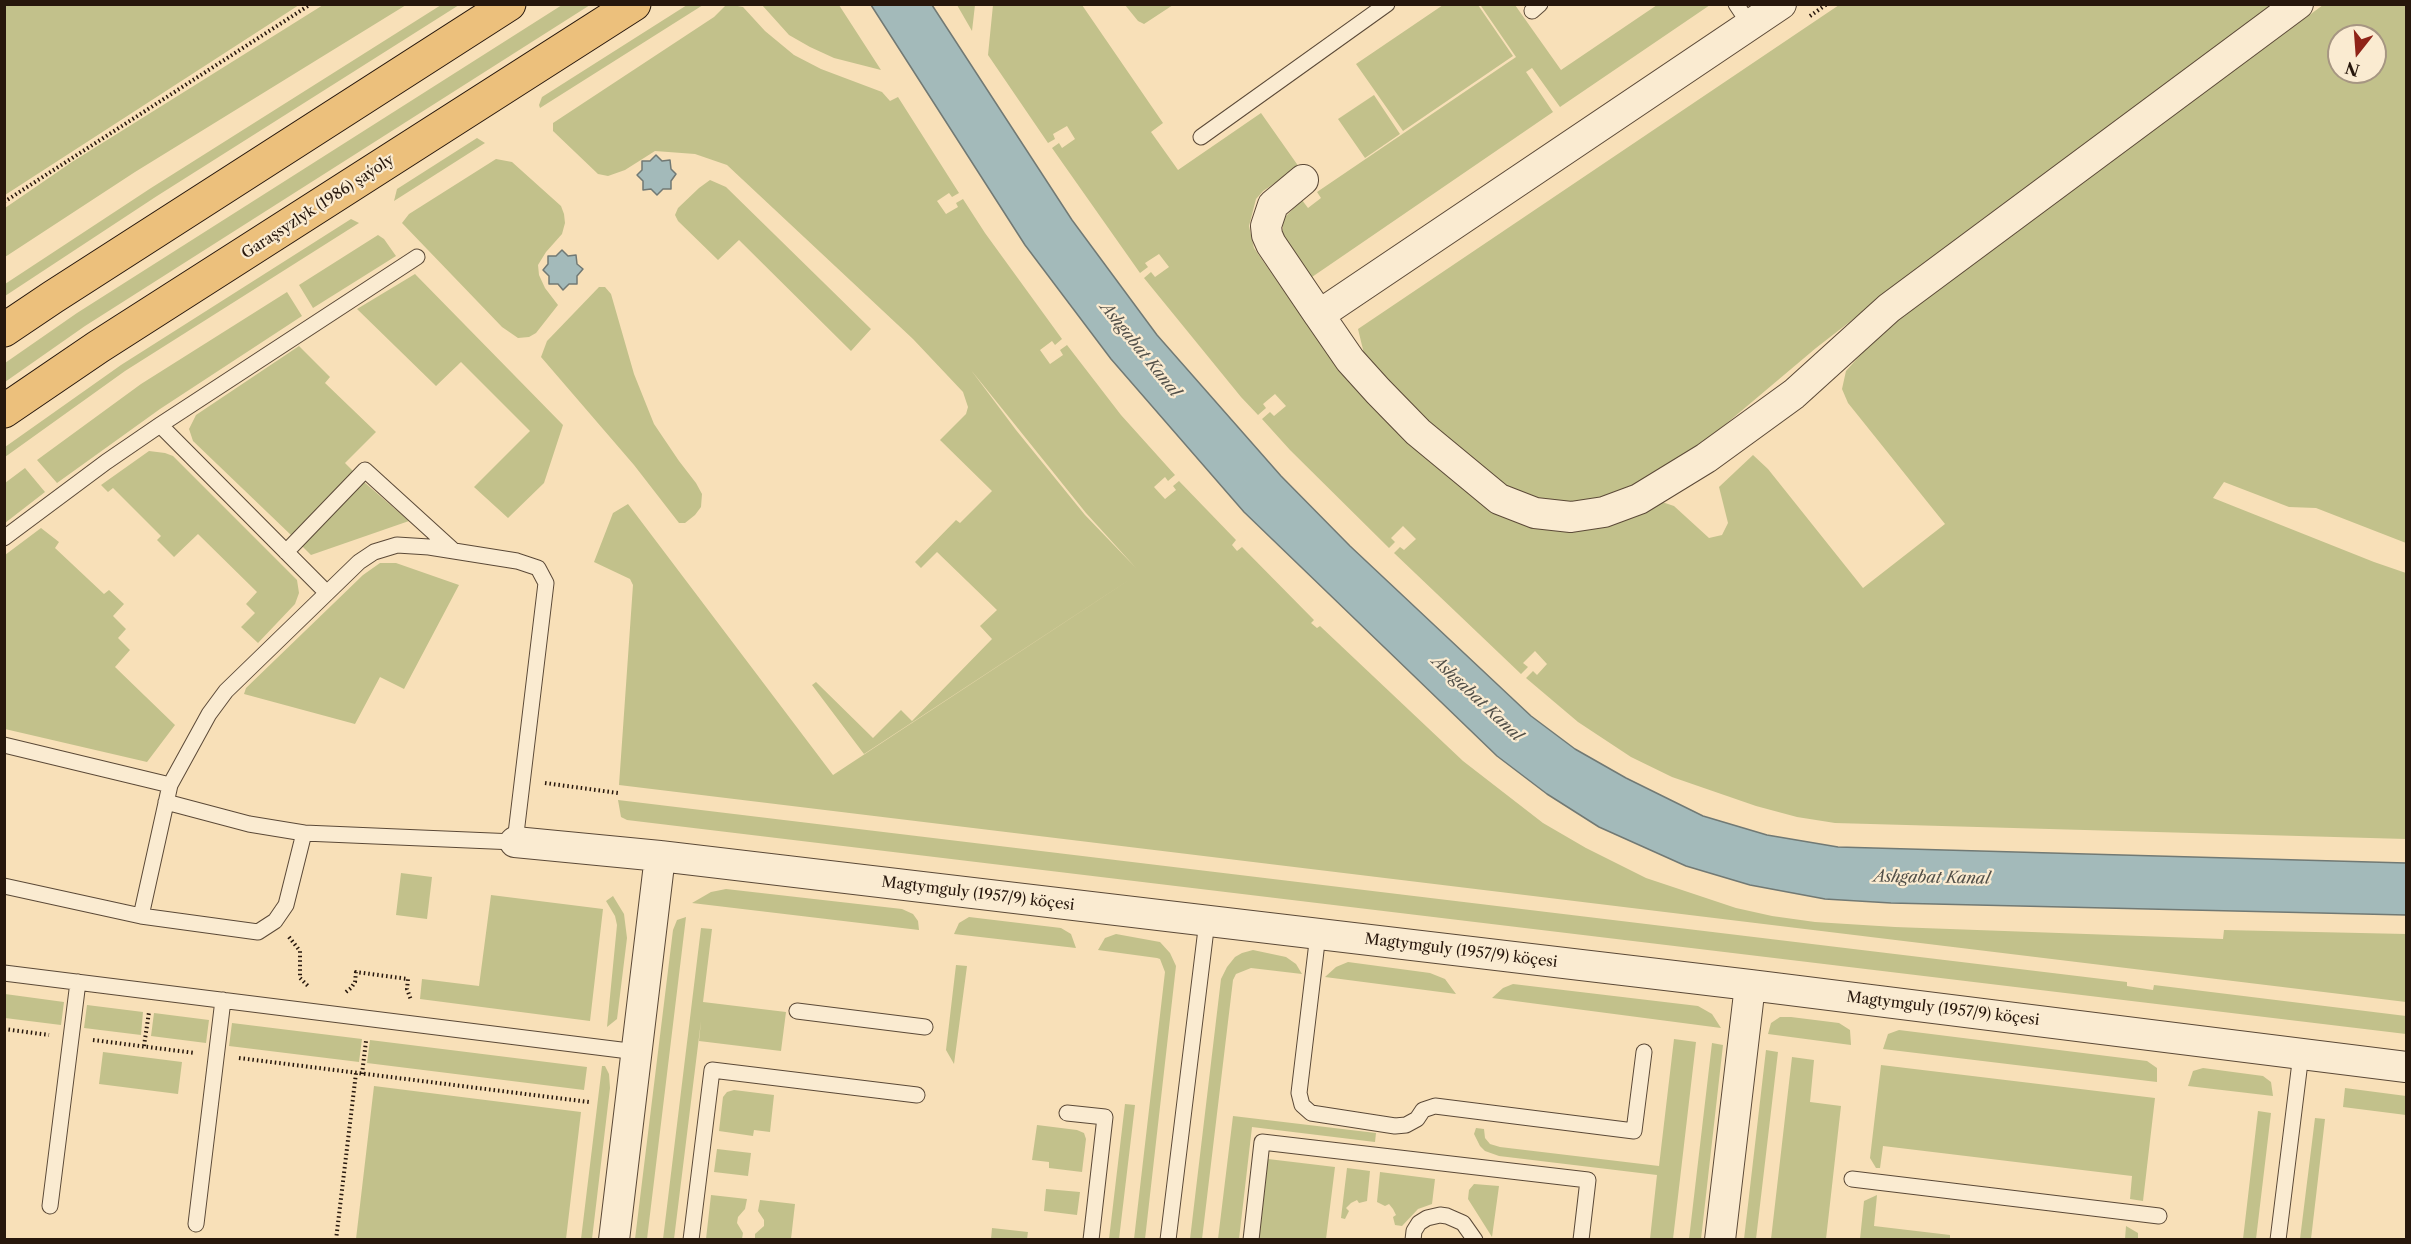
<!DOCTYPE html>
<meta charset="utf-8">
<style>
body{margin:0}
#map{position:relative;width:2411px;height:1244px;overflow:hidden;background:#f8e0b8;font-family:"Libre Caslon Text",serif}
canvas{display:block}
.frame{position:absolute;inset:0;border:6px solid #27170c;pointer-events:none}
.north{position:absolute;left:2327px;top:24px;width:60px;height:60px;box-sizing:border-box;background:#faebd1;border:2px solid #a69682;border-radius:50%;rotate:197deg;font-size:16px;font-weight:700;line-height:24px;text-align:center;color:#27170c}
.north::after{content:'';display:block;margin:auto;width:21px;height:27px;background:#8f2418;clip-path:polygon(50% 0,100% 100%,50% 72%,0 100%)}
</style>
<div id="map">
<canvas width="2411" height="1244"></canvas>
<div class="frame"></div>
<div class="north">N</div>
</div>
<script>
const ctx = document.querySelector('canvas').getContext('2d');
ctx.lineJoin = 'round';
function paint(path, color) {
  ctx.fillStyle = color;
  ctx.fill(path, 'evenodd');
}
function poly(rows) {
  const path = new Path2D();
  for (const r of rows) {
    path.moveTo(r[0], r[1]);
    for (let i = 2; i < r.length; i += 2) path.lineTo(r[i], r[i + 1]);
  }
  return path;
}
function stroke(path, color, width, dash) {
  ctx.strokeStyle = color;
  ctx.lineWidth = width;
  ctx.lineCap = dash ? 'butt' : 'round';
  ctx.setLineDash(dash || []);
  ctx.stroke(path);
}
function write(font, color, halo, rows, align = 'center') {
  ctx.font = font + ' "Libre Caslon Text",serif';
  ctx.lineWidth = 4.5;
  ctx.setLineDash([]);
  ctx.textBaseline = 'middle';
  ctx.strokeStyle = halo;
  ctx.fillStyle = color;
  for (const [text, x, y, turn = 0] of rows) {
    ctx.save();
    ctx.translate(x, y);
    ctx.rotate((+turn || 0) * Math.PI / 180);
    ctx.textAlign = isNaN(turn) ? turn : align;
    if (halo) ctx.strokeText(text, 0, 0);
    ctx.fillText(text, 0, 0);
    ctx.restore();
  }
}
paint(poly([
 [5,4,299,4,299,5,5,195],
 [727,4,743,7,765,31,794,55,821,69,882,92,890,101,898,97,959,193,952,197,949,193,937,201,946,214,958,207,956,203,963,199,985,233,1062,339,1055,345,1052,341,1040,350,1050,364,1063,355,1060,350,1067,345,1121,415,1175,475,1168,481,1165,477,1154,487,1165,499,1176,490,1173,486,1179,481,1236,540,1232,545,1237,551,1242,547,1314,620,1311,623,1317,628,1320,626,1463,761,1543,823,1586,848,1646,878,1736,908,1772,916,1815,922,1895,927,2223,939,2224,930,2406,934,2406,1002,619,785,633,585,630,579,594,562,613,513,628,504,833,775,1141,572,864,754,812,685,816,682,873,738,901,710,912,721,992,639,980,626,997,610,937,552,921,568,915,562,956,520,960,523,992,491,940,440,966,414,968,407,963,392,913,339,727,165,695,154,655,151,625,170,608,176,598,174,553,131,553,123,714,17],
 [971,370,1086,513,1136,568,1085,515,1016,430],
 [323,5,406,5,135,172,5,257,5,208,72,162],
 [441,5,459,5,157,196,5,296,5,284,151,188],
 [562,5,590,5,85,326,5,382,5,363,77,313],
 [687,5,703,5,540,108,539,105,542,97],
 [762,5,839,5,881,70,834,58,810,47,789,35],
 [957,5,975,5,972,31],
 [993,5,1082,5,1163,123,1151,132,1178,170,1261,113,1299,167,1263,191,1256,199,1249,226,1254,248,1329,356,1359,390,1494,506,1662,502,1674,506,1709,538,1722,535,1728,523,1719,487,1753,455,1768,469,1863,588,1945,524,1848,403,1842,389,1846,371,1862,353,1904,314,2323,5,2406,5,2406,543,2316,508,2289,507,2224,482,2213,498,2374,562,2406,573,2406,839,1835,823,1797,817,1756,806,1672,777,1631,757,1578,722,1526,678,1533,671,1537,675,1547,664,1535,651,1523,663,1528,667,1521,674,1394,553,1400,547,1404,550,1416,539,1403,526,1391,538,1395,542,1389,548,1290,450,1262,419,1270,412,1274,416,1286,406,1275,394,1263,404,1266,408,1258,415,1241,397,1144,278,1151,272,1155,277,1169,267,1159,254,1145,263,1148,267,1140,273,1052,148,1059,143,1062,148,1075,139,1067,126,1053,134,1055,139,1048,143,988,55],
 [2339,36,2375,36,2375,72,2339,72],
 [1125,5,1173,5,1144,24,1138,21],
 [1443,5,1478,5,1513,56,1403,131,1356,64],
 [1483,5,1515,5,1561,70,1657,5,1710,5,1560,107,1532,68,1526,72,1553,112,1312,277,1282,233,1284,218,1302,200,1308,208,1321,198,1317,192,1516,57,1481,6],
 [1839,5,2285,5,2275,12,2242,26,2127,120,1981,220,1816,348,1708,439,1640,488,1574,507,1535,502,1500,487,1439,434,1366,362,1358,329],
 [1374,95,1400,134,1365,158,1338,119],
 [477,138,485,143,394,201,397,189],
 [496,159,512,162,561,206,564,214,565,223,562,234,546,252,538,265,539,275,545,288,558,305,536,333,529,337,518,338,502,327,402,223,409,214],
 [710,180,726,187,871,329,851,351,739,240,718,260,678,221,675,215,678,208,699,188],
 [351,219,359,223,125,371,5,457,5,447,121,365],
 [378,235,384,239,396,256,313,308,299,285],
 [415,274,563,425,544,483,508,518,474,487,530,431,461,362,436,386,357,309],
 [599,287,605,287,611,294,634,374,654,424,679,461,696,483,702,494,701,507,695,515,685,523,679,523,634,465,541,357,547,341],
 [287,292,302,316,160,409,57,483,37,460,141,384],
 [299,346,330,377,325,383,376,432,345,463,354,472,292,536,193,441,189,429,196,415],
 [149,451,165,453,173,456,297,580,299,593,295,604,258,643,241,627,255,613,246,604,257,592,198,534,174,557,157,540,161,536,113,488,108,492,101,485],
 [25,468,45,492,5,523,5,483],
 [364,482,409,521,311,555,302,546],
 [41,528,59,542,55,548,104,594,109,590,124,604,113,616,126,629,118,638,130,650,115,667,175,725,147,762,5,729,5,555],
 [380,563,396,563,459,585,404,689,380,677,355,724,244,694,246,688,363,575],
 [618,800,2127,982,2127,986,2153,990,2154,985,2406,1016,2406,1034,627,820,621,817],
 [401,873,432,877,427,919,396,915],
 [726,889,902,909,913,914,918,921,919,930,692,903,711,892],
 [491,895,603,909,590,1021,420,999,422,979,479,986],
 [613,896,624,914,627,938,617,1019,607,1027,617,925,615,916,606,901],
 [686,917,647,1239,635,1239,673,930,677,920],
 [969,917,1061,928,1071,934,1076,948,954,934,959,923],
 [701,928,712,929,703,1002,786,1012,781,1051,699,1041,701,1021,674,1239,663,1239],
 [1116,934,1160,942,1170,953,1176,966,1145,1239,1134,1239,1165,972,1160,959,1157,958,1098,950,1105,938],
 [1253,950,1286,957,1296,964,1302,974,1251,968,1236,974,1233,980,1202,1239,1190,1239,1221,979,1227,967,1235,957,1242,953],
 [1348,962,1430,973,1445,979,1456,994,1325,977,1336,967],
 [956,965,967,966,954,1064,946,1050],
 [1513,984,1698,1006,1712,1014,1721,1028,1492,998,1503,988],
 [5,994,64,1002,61,1025,5,1018],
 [87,1005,143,1012,141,1035,84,1028],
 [154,1013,209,1020,206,1043,151,1036],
 [1780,1017,1791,1017,1839,1023,1850,1030,1851,1045,1768,1034,1771,1023],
 [232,1023,362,1039,359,1062,229,1046],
 [1899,1030,2147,1061,2157,1068,2157,1082,1883,1049,1888,1034],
 [1674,1039,1696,1042,1673,1239,1650,1239,1657,1175,1499,1156,1485,1151,1480,1146,1474,1134,1476,1128,1484,1129,1485,1138,1490,1144,1500,1147,1659,1166],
 [370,1040,587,1067,584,1090,367,1063],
 [1712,1043,1723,1045,1701,1239,1689,1239],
 [1766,1050,1778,1052,1756,1239,1744,1239],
 [103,1052,182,1062,178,1094,99,1084],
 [1792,1057,1814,1060,1810,1102,1841,1106,1826,1239,1771,1239],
 [1881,1065,2155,1098,2143,1201,2130,1199,2132,1176,1883,1146,1880,1168,1876,1168,1870,1158],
 [602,1066,605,1066,609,1074,610,1088,592,1239,581,1239],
 [2203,1068,2263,1076,2271,1082,2273,1096,2188,1086,2193,1071],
 [374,1086,581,1112,566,1239,356,1239],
 [2345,1088,2406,1096,2406,1115,2343,1107],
 [734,1090,774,1095,770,1132,754,1130,753,1136,719,1131,723,1097,727,1092],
 [1125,1104,1135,1105,1119,1239,1109,1239],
 [2258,1111,2271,1113,2256,1239,2243,1239],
 [1233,1116,1376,1133,1375,1142,1252,1127,1239,1239,1218,1239],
 [2315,1118,2325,1119,2311,1239,2300,1239],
 [1037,1125,1077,1130,1084,1133,1086,1139,1082,1172,1049,1168,1049,1162,1032,1160],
 [717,1149,751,1153,748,1176,714,1172],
 [1268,1159,1335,1167,1326,1239,1259,1239],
 [1347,1168,1370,1171,1367,1201,1359,1203,1357,1200,1351,1203,1346,1208,1349,1211,1345,1219,1341,1218],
 [1380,1172,1435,1179,1432,1204,1418,1209,1402,1226,1395,1225,1393,1217,1396,1215,1393,1209,1389,1204,1385,1206,1377,1202],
 [1474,1184,1499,1186,1492,1237,1468,1199,1469,1190],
 [1046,1189,1080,1192,1077,1215,1044,1211],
 [711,1195,747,1199,745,1209,738,1217,737,1223,743,1233,742,1239,706,1239],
 [1877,1195,1874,1226,1950,1235,1950,1239,1860,1239,1864,1201],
 [760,1200,795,1204,791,1239,755,1239,755,1234,764,1226,764,1220,758,1211],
 [2126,1226,2138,1233,2138,1239,2125,1239],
 [992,1228,1028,1232,1027,1239,991,1239]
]), '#c2c18b');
const water = poly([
 [871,5,932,5,1072,220,1157,335,1281,476,1350,546,1531,716,1575,749,1626,778,1703,816,1767,835,1838,847,2406,863,2406,915,1891,903,1825,899,1750,885,1686,866,1599,827,1547,794,1497,756,1244,512,1111,359,1025,245,871,5],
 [656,155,662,161,670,160,671,169,676,174,671,181,671,189,663,189,657,195,651,189,643,190,643,181,637,175,642,170,642,161,650,161,656,155],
 [562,250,568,256,576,255,577,264,583,269,577,276,577,284,569,284,563,290,558,284,549,284,549,276,543,270,548,264,548,256,556,256,562,250]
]);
paint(water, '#a3baba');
stroke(water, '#717974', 1.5);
const service = poly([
 [1736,4,1750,25],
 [1532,11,1540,4],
 [1201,137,1387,4],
 [160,425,327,593],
 [4,538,106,462,160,425,417,257],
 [286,552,365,470,454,551],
 [4,745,170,785,141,916,258,932,275,921,286,905,304,833,515,842,546,583,538,568,517,561,429,547,397,545,374,552,359,562,226,691,209,714,170,785],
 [166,802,249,824,304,833],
 [4,886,141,916],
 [1318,934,1299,1093,1302,1105,1311,1113,1395,1126,1406,1125,1417,1119,1423,1110,1435,1106,1634,1131,1644,1052],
 [4,973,637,1052],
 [797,1011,925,1027],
 [1067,1113,1105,1117,1091,1240],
 [1852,1179,2159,1216],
 [50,1206,78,982],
 [196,1224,223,1000],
 [691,1240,712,1070,917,1095],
 [1168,1240,1207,921],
 [1251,1240,1262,1142,1588,1180,1581,1240],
 [1413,1240,1414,1231,1419,1223,1427,1218,1440,1215,1447,1216,1463,1223,1475,1240],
 [2278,1240,2301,1054]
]);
const minor = poly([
 [1303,180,1273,205,1266,226,1267,235,1271,244,1319,315,1781,4],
 [1319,315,1350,360,1378,391,1418,432,1499,499,1535,513,1571,517,1604,512,1639,499,1706,458,1794,394,1889,308,2298,4],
 [515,842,660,856,1750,985,2406,1067],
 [614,1240,660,856],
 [1720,1240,1750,985]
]);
const primary = poly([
 [4,330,53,297,509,4],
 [4,411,98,347,634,4]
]);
stroke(service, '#5b4937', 17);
stroke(minor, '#5b4937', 32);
stroke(primary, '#27170c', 35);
stroke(poly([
 [1810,16,1827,4],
 [4,202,311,4],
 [545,783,618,793],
 [289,937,300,951,300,978,309,987],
 [346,992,351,988,355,982,356,972,408,979,407,989,411,1000],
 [4,1029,49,1035],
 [93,1040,195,1053],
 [144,1046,149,1012],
 [239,1058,589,1102],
 [362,1074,366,1041],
 [336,1240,356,1073],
 [1956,1240,1956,1236]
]), '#27170c', 4, [1.5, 3]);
stroke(service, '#faebd1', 15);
stroke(minor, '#faebd1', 30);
stroke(primary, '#ecc07c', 33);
write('15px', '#27170c', '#faebd1', [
 ["Garaşsyzlyk (1986) şaýoly",318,207,-33],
 ["Magtymguly (1957/9) köçesi",978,894,7],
 ["Magtymguly (1957/9) köçesi",1461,951,7],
 ["Magtymguly (1957/9) köçesi",1943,1009,7]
]);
write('italic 16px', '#525049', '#faebd1', [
 ["Ashgabat Kanal",1140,350,51],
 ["Ashgabat Kanal",1477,699,43],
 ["Ashgabat Kanal",1932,878,1]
]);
</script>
